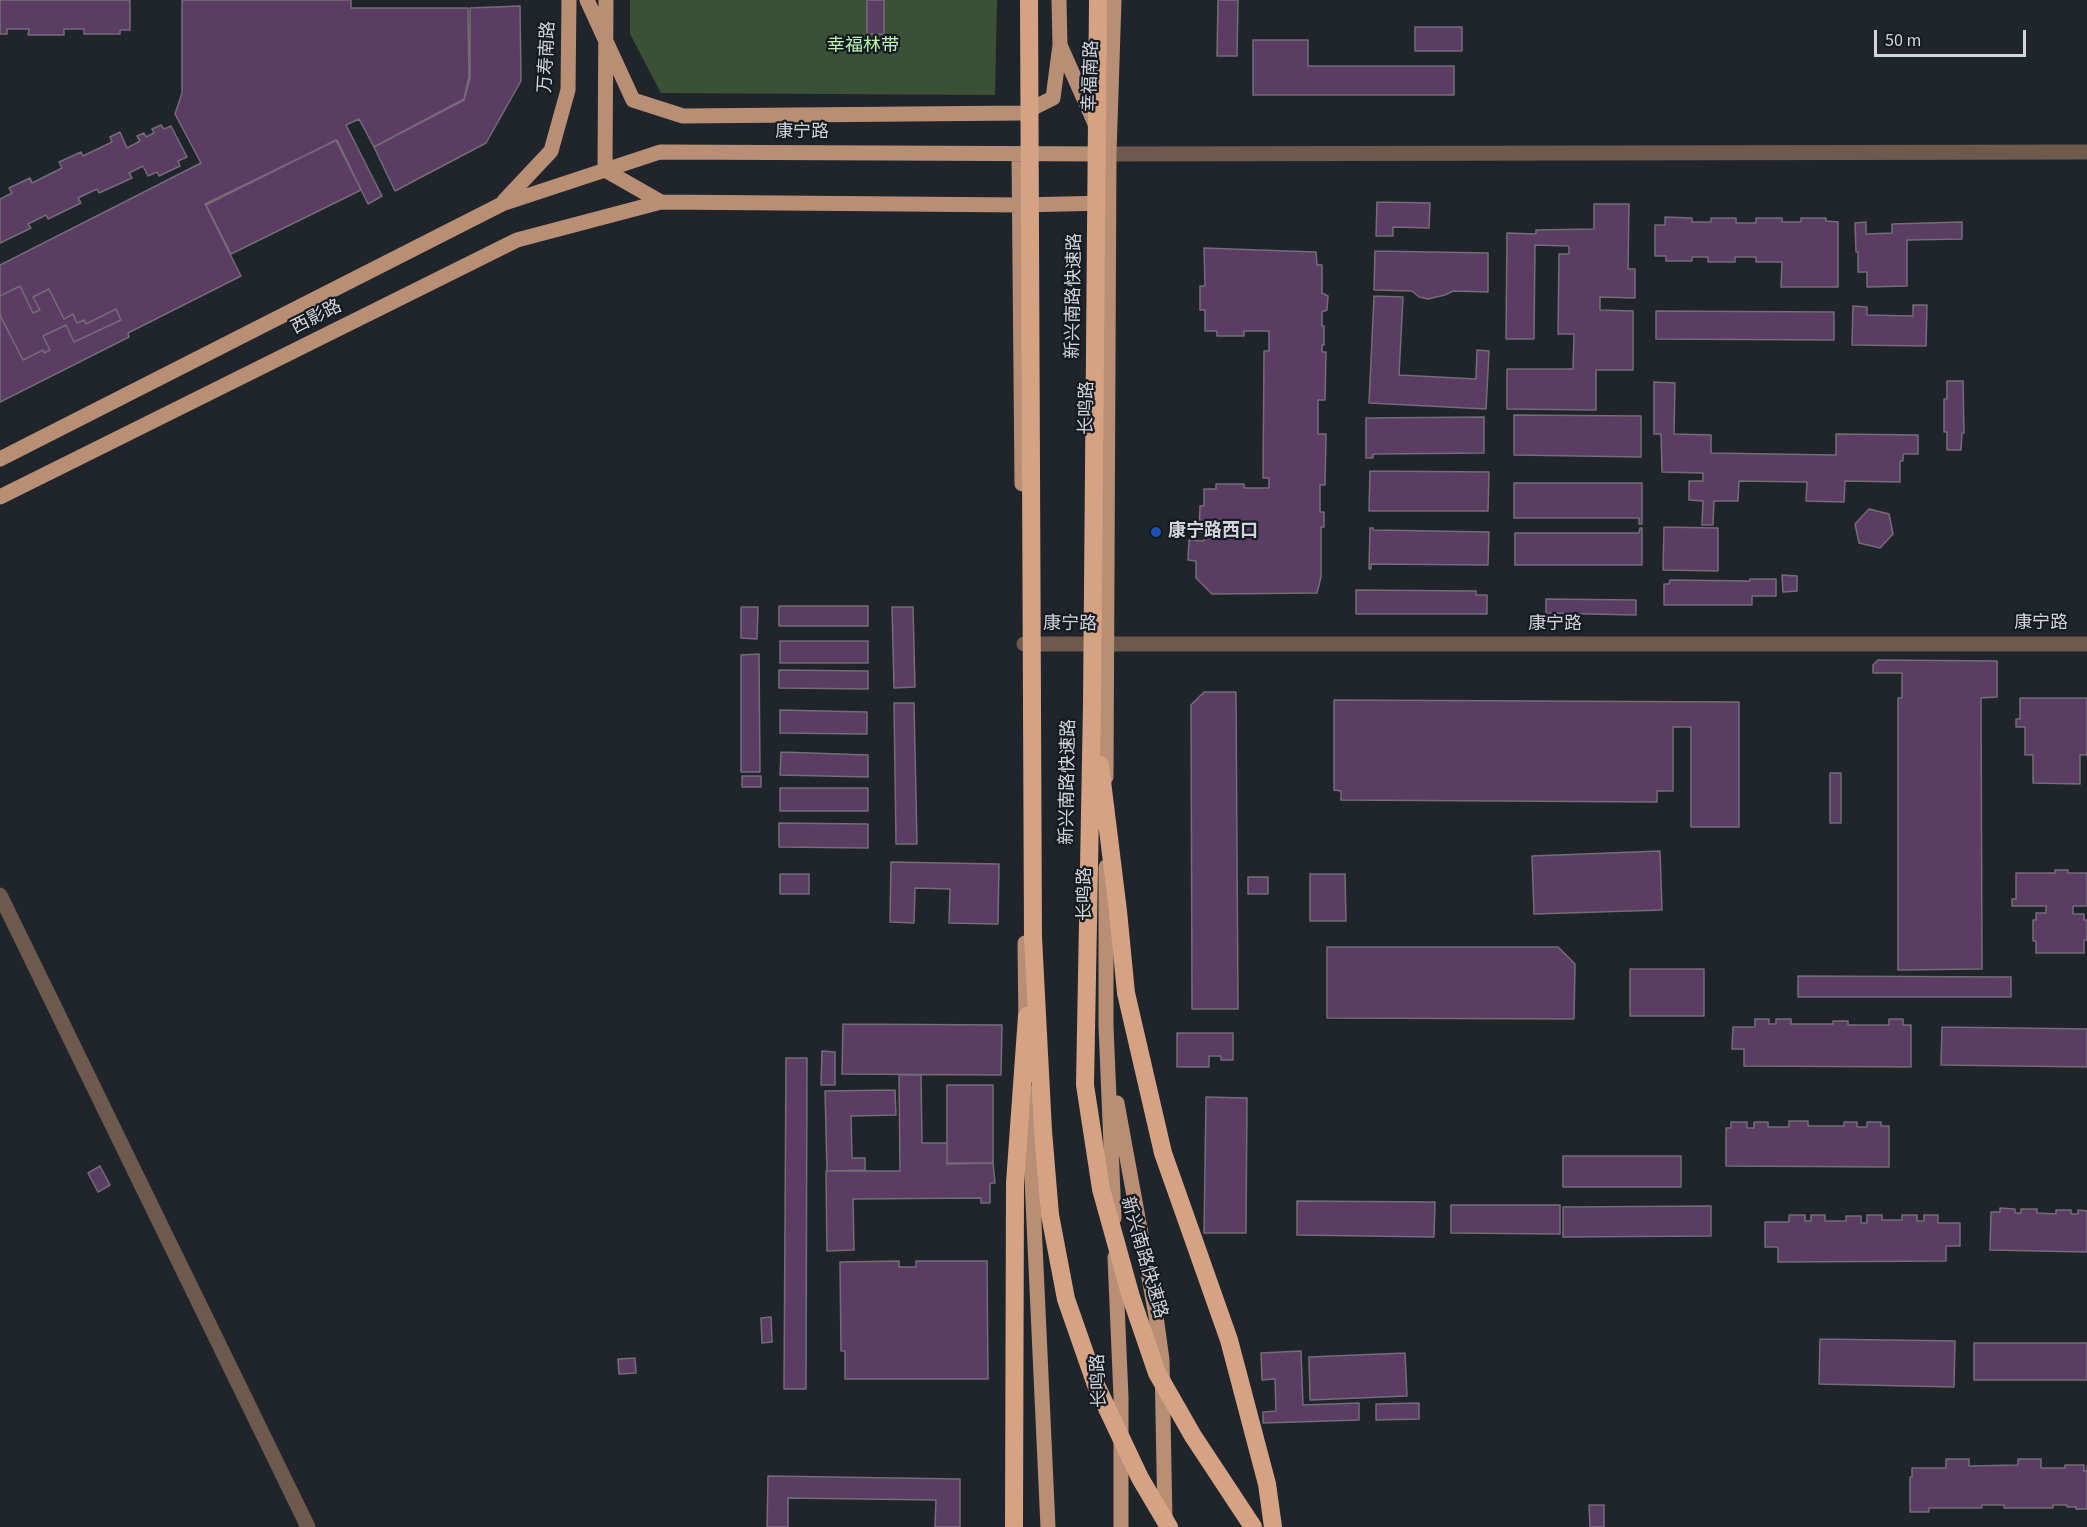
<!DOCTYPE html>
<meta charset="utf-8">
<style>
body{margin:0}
#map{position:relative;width:2087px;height:1527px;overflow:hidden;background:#1f252b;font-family:"Source Sans 3",sans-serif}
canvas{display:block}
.scale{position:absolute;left:1874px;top:30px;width:152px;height:27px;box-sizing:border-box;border:3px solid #d2d6db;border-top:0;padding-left:8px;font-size:18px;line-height:21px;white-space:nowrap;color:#d2d6db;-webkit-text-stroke:4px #151b21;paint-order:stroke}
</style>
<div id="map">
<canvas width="2087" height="1527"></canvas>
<div class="scale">50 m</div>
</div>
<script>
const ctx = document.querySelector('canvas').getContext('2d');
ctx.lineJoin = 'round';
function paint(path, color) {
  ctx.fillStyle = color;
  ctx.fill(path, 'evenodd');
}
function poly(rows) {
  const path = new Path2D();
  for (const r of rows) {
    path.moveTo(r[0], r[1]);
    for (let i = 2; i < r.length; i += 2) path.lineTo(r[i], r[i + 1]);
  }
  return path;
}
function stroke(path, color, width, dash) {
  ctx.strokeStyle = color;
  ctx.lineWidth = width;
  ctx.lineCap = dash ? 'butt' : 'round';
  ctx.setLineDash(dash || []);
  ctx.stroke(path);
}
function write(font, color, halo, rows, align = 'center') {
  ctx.font = font + ' "Source Sans 3","Noto Sans SC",sans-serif';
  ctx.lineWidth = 4.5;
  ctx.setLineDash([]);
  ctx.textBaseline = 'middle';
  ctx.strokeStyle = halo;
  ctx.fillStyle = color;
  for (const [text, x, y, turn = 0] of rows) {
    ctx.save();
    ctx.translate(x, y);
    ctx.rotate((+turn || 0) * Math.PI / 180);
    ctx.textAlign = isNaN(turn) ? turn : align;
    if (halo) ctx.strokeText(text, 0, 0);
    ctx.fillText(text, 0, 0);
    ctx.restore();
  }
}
paint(poly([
 [630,0,997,0,995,95,661,93,630,34]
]), '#3a5136');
const building = poly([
 [0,0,130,0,130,30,120,30,120,34,84,34,84,29,64,29,64,35,28,35,29,29,7,29,7,34,0,34,0,0],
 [182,0,351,0,351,8,468,8,469,77,464,99,374,147,359,119,346,125,382,196,368,204,337,140,205,204,241,276,128,333,129,337,0,402,0,315,23,360,43,350,44,353,50,350,43,336,66,325,74,342,121,320,116,309,86,324,84,320,77,323,73,314,64,319,49,289,33,297,40,310,33,313,20,286,0,296,0,265,201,163,175,114,182,93,182,0],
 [867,0,884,0,884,34,867,34,867,0],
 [1218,0,1238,0,1237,56,1217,56,1218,0],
 [520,6,521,81,486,143,395,191,374,147,464,100,470,78,470,8,520,6],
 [1415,27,1462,27,1462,51,1415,51,1415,27],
 [1253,40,1308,40,1308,66,1454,66,1454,95,1253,95,1253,40],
 [161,125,164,129,171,126,187,157,178,161,180,166,159,176,157,172,148,176,143,166,129,173,132,178,99,193,97,189,78,198,81,203,48,219,46,215,28,224,31,228,0,243,0,199,12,193,9,188,30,178,32,183,62,168,59,162,81,152,83,156,112,142,110,137,120,132,127,148,140,141,137,136,144,133,146,137,154,133,152,129,161,125],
 [336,140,361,190,231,254,206,205,336,140],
 [1377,202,1430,203,1429,228,1393,227,1393,236,1376,236,1377,202],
 [1594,204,1629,204,1628,269,1635,269,1635,298,1600,297,1600,310,1633,311,1633,370,1596,370,1596,410,1507,409,1507,369,1573,369,1574,334,1558,334,1559,254,1569,254,1569,246,1535,245,1534,339,1506,339,1507,233,1536,234,1536,230,1594,229,1594,204],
 [1665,217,1692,218,1692,222,1711,222,1711,218,1736,218,1736,223,1756,223,1756,218,1782,218,1782,222,1801,222,1801,218,1826,218,1826,221,1838,222,1838,287,1781,287,1782,262,1756,262,1756,257,1735,257,1735,262,1708,262,1708,257,1692,257,1692,261,1666,261,1666,256,1655,256,1655,225,1665,225,1665,217],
 [1866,222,1866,234,1892,233,1892,224,1962,222,1962,239,1907,240,1907,286,1867,287,1867,272,1858,272,1858,252,1856,252,1855,223,1866,222],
 [1204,248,1316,252,1317,265,1322,265,1322,293,1328,296,1327,310,1322,312,1322,326,1324,326,1324,345,1322,345,1322,352,1326,352,1325,400,1318,400,1318,434,1326,434,1325,485,1320,485,1320,512,1324,512,1324,527,1321,527,1321,577,1317,593,1212,594,1196,578,1196,561,1188,560,1189,540,1204,541,1204,532,1199,532,1200,506,1204,506,1204,489,1216,489,1216,484,1244,484,1244,488,1269,488,1269,478,1263,478,1264,351,1269,351,1269,331,1244,331,1244,336,1217,336,1217,331,1205,331,1205,310,1200,310,1200,286,1205,286,1204,248],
 [1375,251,1488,253,1488,292,1453,291,1445,295,1428,299,1419,297,1412,291,1374,290,1375,251],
 [20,286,33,313,40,310,33,297,49,289,64,319,73,314,77,323,84,320,86,324,116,309,121,320,74,342,66,325,43,336,50,350,44,353,43,350,23,360,0,315,0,296,20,286],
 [1374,296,1403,297,1399,375,1476,379,1477,350,1489,351,1486,409,1369,403,1374,296],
 [1913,305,1927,305,1926,346,1852,345,1853,306,1867,307,1867,315,1913,316,1913,305],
 [1656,311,1834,312,1834,340,1656,339,1656,311],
 [1947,381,1963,381,1964,433,1962,433,1961,450,1947,450,1947,432,1944,432,1944,399,1947,399,1947,381],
 [1654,382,1675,383,1674,434,1711,435,1711,453,1836,455,1836,434,1918,435,1918,454,1903,454,1903,461,1900,461,1900,482,1845,481,1844,502,1806,501,1807,482,1739,481,1738,501,1714,501,1713,525,1702,525,1703,501,1689,500,1689,481,1703,481,1703,473,1662,472,1661,434,1654,434,1654,382],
 [1514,415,1641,416,1641,457,1514,455,1514,415],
 [1484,417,1484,453,1373,454,1373,458,1366,458,1366,418,1484,417],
 [1370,471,1489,472,1488,511,1369,511,1370,471],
 [1514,483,1642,483,1642,524,1639,524,1639,518,1514,518,1514,483],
 [1869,509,1889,514,1893,534,1880,548,1859,543,1855,524,1869,509],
 [1664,527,1718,528,1718,571,1663,570,1664,527],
 [1370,528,1373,528,1373,530,1489,532,1488,565,1371,564,1371,569,1369,569,1370,528],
 [1640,528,1642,528,1642,565,1515,565,1515,533,1639,533,1640,528],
 [1782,575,1797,576,1797,591,1783,592,1782,575],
 [1750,579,1776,579,1776,596,1752,596,1752,605,1664,605,1664,584,1669,584,1670,580,1750,581,1750,579],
 [1356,590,1476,591,1476,595,1487,595,1487,614,1356,614,1356,590],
 [1546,599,1636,600,1636,615,1546,613,1546,599],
 [779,606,868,606,868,626,779,626,779,606],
 [741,607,758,607,757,639,741,638,741,607],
 [892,607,913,607,915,687,894,688,892,607],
 [780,641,868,641,868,663,780,663,780,641],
 [759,654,760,772,741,772,741,655,759,654],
 [1878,660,1997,661,1997,697,1981,698,1982,969,1898,970,1898,698,1902,698,1902,673,1873,673,1873,665,1878,660],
 [779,670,868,671,868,689,779,688,779,670],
 [1204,692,1236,692,1238,1009,1192,1009,1191,705,1204,692],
 [2020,698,2087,698,2087,755,2080,755,2080,784,2033,783,2033,755,2025,755,2025,727,2016,727,2016,719,2020,719,2020,698],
 [1334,700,1739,702,1739,827,1691,827,1691,727,1673,727,1673,791,1657,791,1657,802,1341,800,1341,791,1334,790,1334,700],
 [894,703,914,703,917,844,896,844,894,703],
 [780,710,867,712,867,734,780,733,780,710],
 [781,752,868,755,868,777,780,775,781,752],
 [1830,773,1841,773,1841,823,1830,823,1830,773],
 [742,776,761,776,761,787,742,787,742,776],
 [780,788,868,788,868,811,780,811,780,788],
 [779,823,868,824,868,848,779,847,779,823],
 [1660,851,1662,910,1534,914,1532,856,1660,851],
 [891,862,999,864,998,924,949,923,950,889,915,888,914,923,890,922,891,862],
 [2055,870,2068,870,2068,873,2087,873,2087,906,2073,906,2073,914,2084,914,2084,920,2087,920,2087,940,2084,940,2084,953,2036,953,2036,941,2033,941,2033,920,2036,920,2036,913,2046,913,2046,906,2012,906,2012,899,2016,899,2016,873,2055,873,2055,870],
 [780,874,809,874,809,894,780,894,780,874],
 [1310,874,1345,874,1346,921,1310,921,1310,874],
 [1248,877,1268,877,1268,894,1248,894,1248,877],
 [1327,947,1558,947,1575,964,1574,1019,1327,1018,1327,947],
 [1630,969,1704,969,1704,1016,1630,1016,1630,969],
 [1798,976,2011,977,2011,997,1798,997,1798,976],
 [1755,1019,1769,1019,1769,1024,1776,1024,1776,1019,1791,1019,1791,1024,1833,1024,1833,1021,1848,1021,1848,1025,1889,1025,1889,1019,1903,1019,1903,1025,1911,1025,1911,1067,1744,1066,1744,1049,1732,1049,1733,1027,1755,1027,1755,1019],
 [843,1024,1002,1025,1001,1075,842,1074,843,1024],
 [1942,1027,2087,1029,2087,1067,1941,1065,1942,1027],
 [1177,1033,1233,1033,1233,1060,1221,1060,1221,1056,1209,1056,1209,1067,1177,1067,1177,1033],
 [822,1051,835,1052,835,1085,821,1085,822,1051],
 [786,1058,807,1058,806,1389,784,1389,786,1058],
 [899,1075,921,1075,922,1143,947,1143,947,1164,993,1163,995,1183,990,1183,990,1203,981,1203,981,1198,853,1199,854,1250,827,1251,826,1171,900,1171,899,1075],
 [947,1085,993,1085,993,1163,947,1163,947,1085],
 [895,1090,896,1115,851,1116,852,1158,865,1158,865,1170,827,1171,825,1091,895,1090],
 [1206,1097,1247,1098,1246,1233,1204,1233,1206,1097],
 [1789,1121,1808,1121,1808,1126,1844,1126,1844,1122,1857,1122,1857,1127,1867,1127,1867,1122,1881,1122,1881,1126,1889,1126,1889,1167,1726,1166,1726,1128,1731,1128,1731,1122,1747,1122,1747,1128,1754,1128,1754,1122,1768,1122,1768,1127,1789,1127,1789,1121],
 [1563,1156,1681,1156,1681,1187,1563,1187,1563,1156],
 [100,1166,110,1185,98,1192,88,1173,100,1166],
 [1297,1201,1435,1202,1434,1237,1297,1235,1297,1201],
 [1451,1205,1560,1205,1560,1234,1451,1233,1451,1205],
 [1711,1206,1711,1236,1563,1237,1563,1207,1711,1206],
 [2000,1208,2015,1209,2015,1213,2021,1213,2021,1209,2037,1209,2037,1213,2056,1214,2056,1210,2071,1210,2071,1214,2078,1214,2078,1210,2087,1211,2087,1252,1990,1250,1991,1212,2000,1212,2000,1208],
 [1789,1215,1805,1215,1805,1221,1811,1221,1811,1215,1825,1215,1825,1221,1846,1221,1846,1216,1861,1216,1861,1223,1867,1223,1867,1215,1882,1215,1882,1220,1902,1220,1902,1215,1917,1215,1917,1221,1924,1221,1924,1215,1938,1215,1938,1223,1960,1223,1960,1246,1946,1246,1946,1261,1778,1262,1778,1247,1765,1247,1765,1222,1789,1222,1789,1215],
 [899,1261,899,1267,916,1267,916,1261,987,1261,988,1379,845,1379,845,1351,841,1351,840,1262,899,1261],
 [771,1317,772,1342,762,1343,761,1318,771,1317],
 [1820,1339,1955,1341,1954,1387,1819,1384,1820,1339],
 [1974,1343,2087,1343,2087,1380,1974,1380,1974,1343],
 [1301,1351,1303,1405,1359,1403,1359,1420,1263,1423,1263,1412,1276,1411,1275,1379,1262,1380,1261,1353,1301,1351],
 [1405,1353,1407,1396,1310,1400,1309,1357,1405,1353],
 [635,1358,636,1373,619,1374,618,1359,635,1358],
 [1419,1403,1419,1419,1376,1420,1376,1404,1419,1403],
 [1946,1459,1969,1459,1969,1466,2018,1465,2018,1459,2041,1459,2041,1468,2065,1468,2065,1465,2084,1465,2084,1471,2087,1471,2087,1466,2087,1509,2076,1509,2076,1507,2067,1507,2067,1505,2053,1505,2053,1508,2004,1508,2004,1505,1982,1505,1982,1508,1929,1508,1929,1512,1910,1512,1910,1477,1912,1477,1912,1468,1946,1468,1946,1459],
 [768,1476,960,1479,960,1527,935,1527,936,1500,788,1498,788,1527,767,1527,768,1476],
 [1589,1505,1604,1505,1604,1527,1590,1527,1589,1505]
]);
paint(building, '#5b3d64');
stroke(building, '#746d76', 1.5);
stroke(poly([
 [1109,154,2087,152],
 [1024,644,2087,644],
 [0,895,308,1527]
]), '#6e594d', 15);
stroke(poly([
 [587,0,633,100,683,116,1023,113,1053,98,1060,45,1059,0],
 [606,0,605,170,661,202,1020,205,1108,203],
 [1060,45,1096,126],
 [1019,155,1022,484],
 [504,201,551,151,568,90,569,0],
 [0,459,502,204,660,152,1106,154],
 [0,497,517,240,661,202],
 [1106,777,1109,154,1114,0],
 [1106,867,1106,1026,1114,1218],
 [1025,943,1026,1027],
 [1028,1092,1048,1527],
 [1117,1103,1156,1316,1162,1360,1165,1522],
 [1115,1257,1121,1397,1121,1527]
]), '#b88e75', 15);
stroke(poly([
 [1029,0,1033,937,1043,1131,1050,1215,1066,1299,1096,1385,1140,1478,1169,1527],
 [1098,0,1092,704,1085,1085,1101,1189,1131,1297,1157,1373,1193,1436,1253,1527],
 [1100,765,1118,911,1126,993,1163,1153,1229,1340,1267,1484,1273,1527],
 [1014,1527,1015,1183,1027,1016]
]), '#d5a384', 18);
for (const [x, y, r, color] of [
 [1156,532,6,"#1a4fb4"]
]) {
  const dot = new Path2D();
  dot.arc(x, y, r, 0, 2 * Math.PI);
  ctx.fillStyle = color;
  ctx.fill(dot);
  stroke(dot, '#151b21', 2);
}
write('18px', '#bcf3b2', '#151b21', [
 ["幸福林带",863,47]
]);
write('18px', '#d2d6db', '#151b21', [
 ["万寿南路",548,57,-87],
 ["幸福南路",1092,76,-88],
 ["康宁路",802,133],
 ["新兴南路快速路",1075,296,-89],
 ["西影路",317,318,-27],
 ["长鸣路",1088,408,-89],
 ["康宁路",2041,624],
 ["康宁路",1070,625,1],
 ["康宁路",1555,625],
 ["新兴南路快速路",1069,782,-89],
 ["长鸣路",1086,894,-90],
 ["新兴南路快速路",1143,1258,74],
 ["长鸣路",1100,1381,-92]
]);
write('bold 18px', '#d2d6db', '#151b21', [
 ["康宁路西口",1168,532]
], 'left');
</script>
